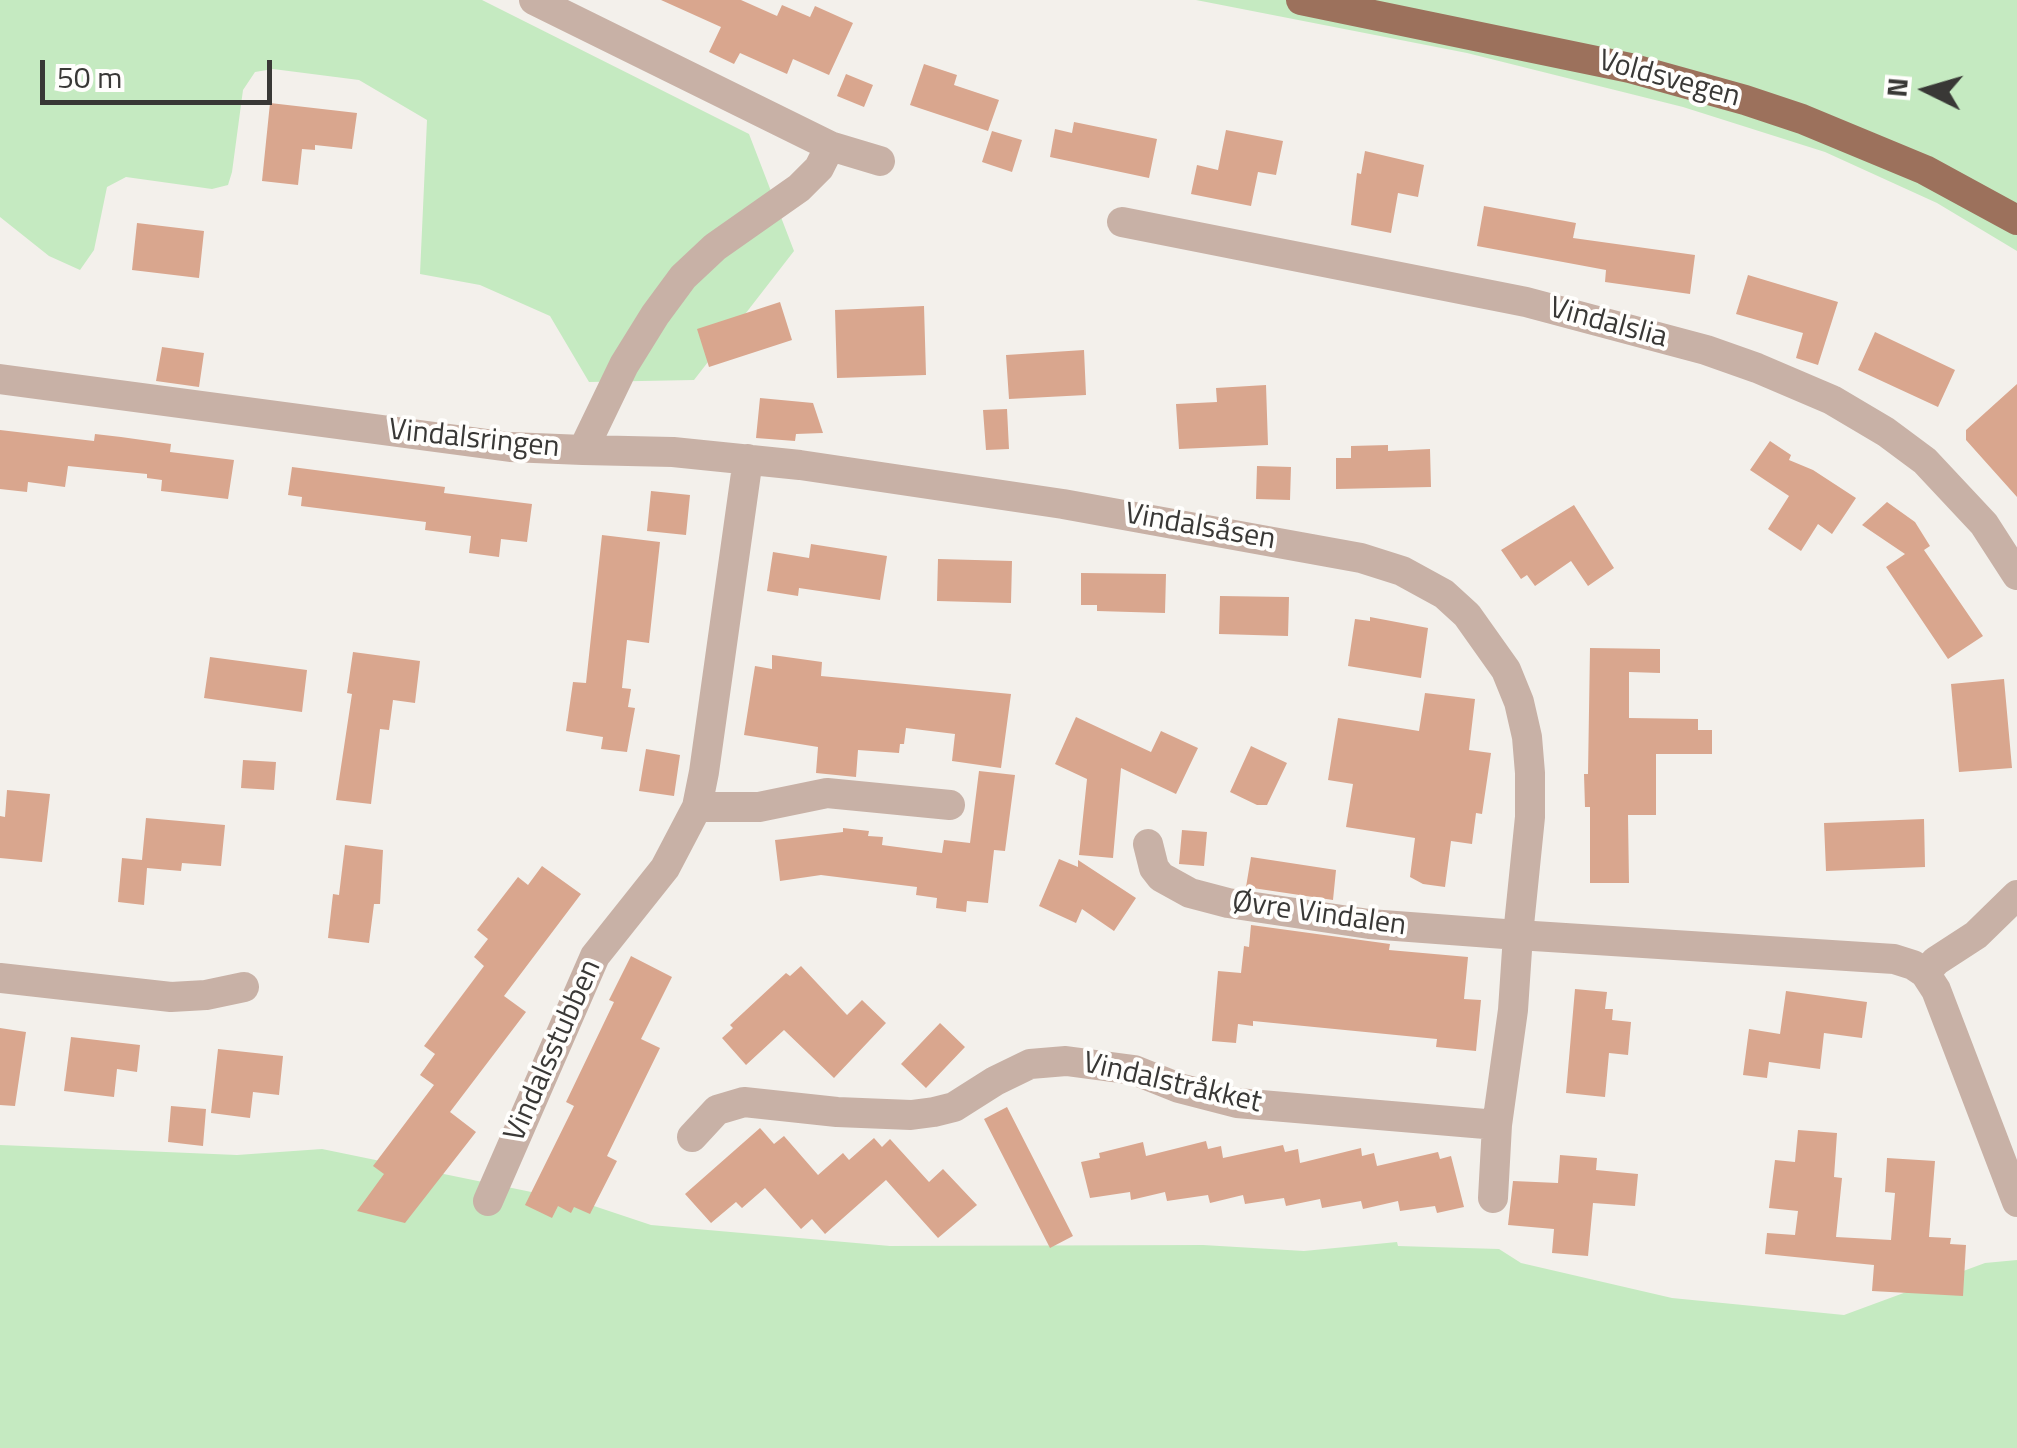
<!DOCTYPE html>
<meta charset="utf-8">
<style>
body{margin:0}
#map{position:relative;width:2017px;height:1448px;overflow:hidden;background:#f3f0eb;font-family:"Titillium Web",sans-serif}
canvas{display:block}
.north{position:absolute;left:1877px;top:40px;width:100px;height:100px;-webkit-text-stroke:8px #fffefc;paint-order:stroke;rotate:275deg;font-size:28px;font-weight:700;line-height:40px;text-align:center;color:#393836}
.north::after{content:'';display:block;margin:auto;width:35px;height:45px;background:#393836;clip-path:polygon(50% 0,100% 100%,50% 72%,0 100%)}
.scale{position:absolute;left:40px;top:60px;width:232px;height:45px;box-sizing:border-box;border:5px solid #393836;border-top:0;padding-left:12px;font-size:30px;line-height:35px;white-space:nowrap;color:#393836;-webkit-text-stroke:8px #fffefc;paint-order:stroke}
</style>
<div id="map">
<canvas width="2017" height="1448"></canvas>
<div class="north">N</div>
<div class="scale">50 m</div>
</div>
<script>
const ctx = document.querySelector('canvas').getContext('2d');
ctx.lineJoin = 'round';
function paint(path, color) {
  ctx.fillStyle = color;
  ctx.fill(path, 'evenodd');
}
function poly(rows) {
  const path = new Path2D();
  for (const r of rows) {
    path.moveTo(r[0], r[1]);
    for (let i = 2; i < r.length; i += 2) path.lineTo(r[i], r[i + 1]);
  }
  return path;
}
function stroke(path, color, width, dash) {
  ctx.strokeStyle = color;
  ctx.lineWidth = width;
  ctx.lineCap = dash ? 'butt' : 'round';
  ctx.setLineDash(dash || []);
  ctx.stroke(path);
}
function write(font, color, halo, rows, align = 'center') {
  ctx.font = font + ' "Titillium Web",sans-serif';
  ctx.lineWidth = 8;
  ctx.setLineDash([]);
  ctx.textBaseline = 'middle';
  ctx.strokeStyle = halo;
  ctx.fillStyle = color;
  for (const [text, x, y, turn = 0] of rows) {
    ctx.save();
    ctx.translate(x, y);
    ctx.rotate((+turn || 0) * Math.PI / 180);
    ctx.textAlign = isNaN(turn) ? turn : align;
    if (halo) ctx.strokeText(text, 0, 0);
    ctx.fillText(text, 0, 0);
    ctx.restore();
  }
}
paint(poly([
 [0,0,482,0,749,134,794,251,694,380,589,382,550,316,480,285,420,274,427,120,359,80,273,69,255,72,243,90,232,172,228,185,212,189,126,177,107,187,94,250,80,270,49,256,0,217],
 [1196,0,2017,0,2017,251,1937,203,1825,152,1683,107,1467,53],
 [0,1145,237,1155,322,1149,585,1203,651,1225,890,1246,1203,1245,1304,1251,1397,1242,1398,1246,1499,1249,1521,1263,1672,1298,1844,1315,1985,1263,2017,1260,2017,1448,0,1448]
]), '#c5eac1');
paint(poly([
 [661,0,741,0,777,16,782,5,810,17,815,6,853,23,829,75,793,59,787,74,740,53,734,64,709,52,721,27],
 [924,64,957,75,954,85,999,100,988,131,910,105],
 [846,74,873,85,864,107,837,96],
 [270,103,357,113,352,149,315,145,315,150,302,149,298,185,262,181],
 [1074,122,1157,139,1149,178,1050,157,1055,129,1072,133],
 [1226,130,1283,141,1276,175,1258,172,1251,206,1191,194,1197,165,1218,170],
 [992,131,1022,140,1012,172,982,162],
 [1365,151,1424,165,1418,197,1398,193,1391,233,1351,225,1357,173,1361,174],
 [1484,206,1576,223,1573,238,1695,255,1690,294,1605,282,1606,270,1477,246],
 [137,223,204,231,199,278,132,270],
 [1748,275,1838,302,1818,365,1796,358,1803,333,1736,314],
 [780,302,792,340,709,367,697,329],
 [924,306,926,375,837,378,835,310],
 [1875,332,1955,370,1938,407,1858,370],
 [162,347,204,353,199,387,156,381],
 [1084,350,1086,395,1009,399,1006,355],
 [2017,384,2017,497,1966,440,1966,430],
 [1266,385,1268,445,1179,449,1176,404,1217,402,1216,388],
 [760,398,813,403,823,433,796,434,795,441,756,438],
 [1007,409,1009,449,986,450,983,410],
 [0,430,94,441,95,434,121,437,171,444,170,452,234,460,228,499,161,491,162,480,147,478,147,474,68,466,65,487,28,482,27,492,0,489],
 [1770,441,1791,455,1789,460,1813,470,1856,498,1832,534,1818,524,1801,551,1768,529,1789,496,1750,470],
 [1388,445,1388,451,1430,449,1431,487,1336,489,1336,458,1351,458,1351,446],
 [1257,466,1291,467,1290,500,1256,499],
 [292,467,445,487,444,493,532,504,527,542,501,539,499,557,469,553,471,536,425,530,426,522,301,506,302,497,288,495],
 [651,491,690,495,686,535,647,531],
 [1887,502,1915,522,1930,546,1924,550,1983,636,1948,659,1886,567,1905,554,1862,525],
 [1574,505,1614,568,1588,586,1571,561,1535,586,1527,575,1521,579,1501,550],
 [602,535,660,542,649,643,627,640,622,688,631,689,628,707,635,708,627,752,601,749,603,737,566,731,573,682,586,683],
 [811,544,887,556,880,600,799,588,798,596,767,591,773,552,809,558],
 [938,559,1012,561,1011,603,937,601],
 [1081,573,1166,574,1165,613,1097,611,1097,605,1081,605],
 [1220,596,1289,597,1288,636,1219,634],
 [1370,617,1428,628,1421,678,1348,666,1355,619,1370,621],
 [1590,648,1660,649,1660,673,1629,672,1629,718,1698,719,1698,730,1712,730,1712,754,1656,754,1656,815,1628,815,1629,883,1590,883,1590,807,1585,807,1584,774,1588,774],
 [353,652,420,661,415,703,393,700,389,730,380,729,371,804,336,800,352,694,347,693],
 [772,655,822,662,821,676,1011,694,1001,768,952,761,955,734,906,728,904,744,900,744,899,753,858,750,856,777,816,773,818,747,744,735,755,666,772,669],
 [210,657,307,670,302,712,204,698],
 [2004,679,2012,768,1959,772,1951,684],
 [1425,693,1475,699,1469,750,1491,753,1482,814,1476,813,1472,844,1451,841,1445,887,1423,884,1410,877,1415,838,1346,827,1353,784,1328,780,1338,718,1419,731],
 [1076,717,1151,752,1161,731,1198,748,1176,794,1121,768,1113,858,1079,855,1087,779,1055,764],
 [1251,746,1287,763,1267,805,1257,805,1230,792],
 [646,749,680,755,674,796,639,791],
 [243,760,276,762,274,790,241,788],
 [979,771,1015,775,1005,851,994,850,988,903,967,901,966,912,936,908,937,898,916,895,917,887,821,875,780,881,775,840,843,832,843,828,869,831,868,836,883,837,882,845,942,853,944,840,970,843],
 [7,790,50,794,42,862,0,858,0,816,5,817],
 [146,818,225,825,221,866,182,863,181,871,147,868,144,905,118,902,122,858,142,860],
 [1924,819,1925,867,1826,871,1824,823],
 [1182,830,1207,832,1204,866,1179,864],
 [345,845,383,850,380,904,374,904,369,943,328,938,333,894,339,895],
 [1251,857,1336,870,1333,900,1246,887],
 [1059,859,1078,867,1078,860,1136,898,1114,931,1082,909,1076,923,1039,906],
 [542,866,581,894,504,996,526,1012,450,1112,476,1132,405,1223,357,1211,384,1174,373,1166,434,1085,420,1075,435,1054,424,1046,484,966,474,957,488,939,477,930,518,877,528,885],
 [1251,925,1390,944,1389,950,1468,957,1464,999,1481,1000,1476,1051,1436,1047,1437,1039,1253,1021,1253,1026,1238,1024,1236,1043,1212,1041,1218,971,1241,973,1244,946,1249,947],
 [631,956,672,977,641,1039,660,1048,607,1156,617,1161,590,1214,574,1207,571,1213,558,1206,552,1218,525,1205,574,1106,566,1102,614,1002,609,1000],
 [801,966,847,1015,862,1000,886,1023,834,1078,784,1030,746,1065,722,1038,733,1028,730,1025,786,973,790,976],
 [1575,989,1607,992,1605,1009,1613,1009,1612,1020,1631,1022,1628,1055,1609,1053,1605,1097,1566,1093],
 [1786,991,1867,1002,1862,1038,1824,1033,1820,1069,1769,1062,1767,1078,1743,1075,1749,1029,1780,1034],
 [940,1023,965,1047,926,1088,901,1064],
 [0,1028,26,1032,15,1106,0,1105],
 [71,1037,140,1045,137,1072,117,1069,114,1097,64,1091],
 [218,1049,283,1056,279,1095,253,1092,250,1118,211,1113],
 [171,1106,206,1109,203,1146,168,1142],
 [1007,1107,1073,1236,1050,1248,984,1119],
 [760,1128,774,1144,784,1136,818,1175,843,1153,849,1160,874,1138,882,1147,890,1139,929,1182,943,1169,977,1205,938,1238,886,1180,825,1234,812,1219,801,1229,765,1188,742,1208,736,1202,711,1223,685,1194],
 [1798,1130,1837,1133,1834,1177,1842,1178,1836,1237,1891,1240,1895,1193,1885,1192,1887,1158,1935,1161,1929,1237,1951,1238,1950,1244,1966,1245,1963,1296,1872,1291,1874,1265,1765,1254,1767,1233,1795,1235,1798,1211,1769,1208,1775,1160,1795,1162],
 [1206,1141,1208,1149,1221,1146,1223,1158,1283,1145,1285,1152,1298,1149,1300,1163,1361,1148,1362,1156,1374,1153,1377,1166,1438,1152,1440,1159,1451,1156,1464,1207,1437,1213,1435,1206,1400,1211,1398,1201,1363,1209,1361,1201,1322,1208,1320,1199,1286,1206,1284,1198,1245,1204,1243,1195,1210,1203,1208,1195,1167,1201,1165,1192,1131,1200,1130,1192,1090,1198,1081,1162,1100,1158,1099,1153,1143,1142,1146,1156],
 [1560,1155,1597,1158,1596,1170,1638,1174,1635,1206,1593,1203,1588,1256,1552,1253,1554,1229,1508,1225,1513,1181,1558,1183]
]), '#d9a68e');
stroke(poly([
 [830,146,880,161],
 [1122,222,1526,302,1706,350,1757,368,1832,400,1886,432,1925,461,1984,524,2017,575],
 [0,379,510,447,583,450,624,365,655,315,683,277,715,247,799,188,819,168,830,146,534,0],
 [583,450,673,452,800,465,1063,504,1361,558,1402,571,1444,594,1467,615,1506,670,1519,702,1527,737,1530,773,1530,817,1518,935,1369,924,1228,903,1190,893,1161,877,1154,868,1148,844],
 [697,807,759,807,827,793,950,805],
 [1925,973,1936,961,1976,935,2017,895],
 [0,978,171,997,206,995,244,987],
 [692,1137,717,1110,744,1102,837,1112,911,1115,934,1112,954,1107,995,1081,1030,1064,1066,1061,1134,1070,1179,1088,1237,1103,1497,1125],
 [1493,1198,1497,1125,1513,1010,1518,935,1894,959,1913,965,1925,973,1936,990,2017,1202],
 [488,1201,595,956,665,868,697,807,704,772,748,459]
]), '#c8b1a6', 30);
stroke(poly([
 [1301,0,1630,68,1745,100,1802,119,1925,170,2017,220]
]), '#9c715c', 30);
write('30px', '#393836', '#fffefc', [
 ["Voldsvegen",1669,80,15],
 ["Vindalslia",1608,324,15],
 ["Vindalsringen",474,440,6],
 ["Vindalsåsen",1200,528,10],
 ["Øvre Vindalen",1319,915,8],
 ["Vindalsstubben",554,1051,-66],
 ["Vindalstråkket",1172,1084,13]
]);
</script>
